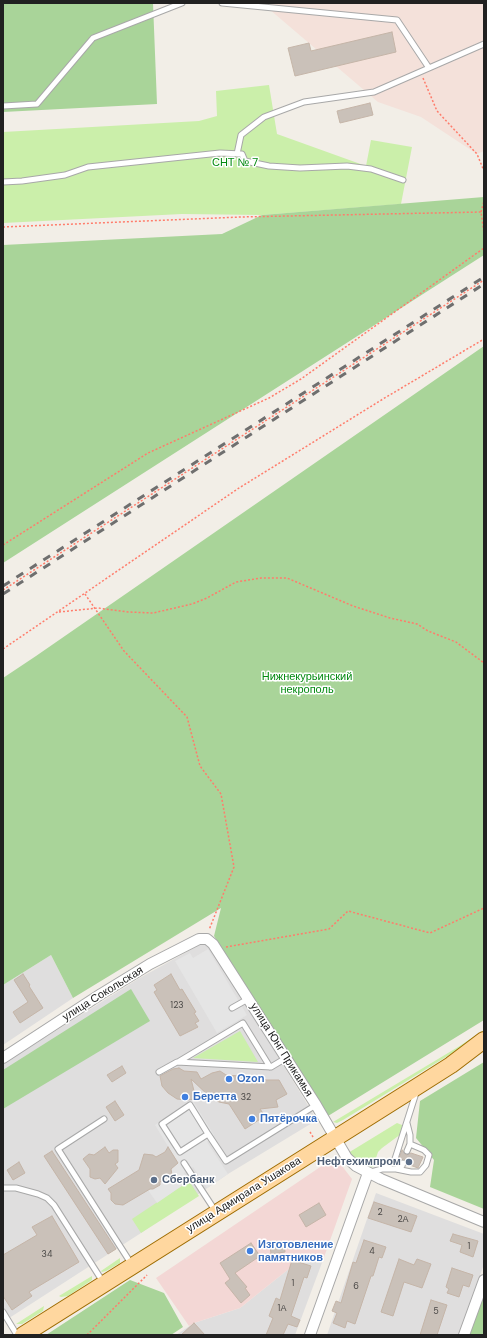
<!DOCTYPE html>
<meta charset="utf-8">
<style>
body{margin:0}
#map{position:relative;width:487px;height:1338px;overflow:hidden;background:#f2eee7;font-family:"DM Sans",sans-serif}
canvas{display:block}
.frame{position:absolute;inset:0;border:4px solid #212121;pointer-events:none}
</style>
<div id="map">
<canvas width="487" height="1338"></canvas>
<div class="frame"></div>
</div>
<script>
const ctx = document.querySelector('canvas').getContext('2d');
ctx.lineJoin = 'round';
function paint(path, color) {
  ctx.fillStyle = color;
  ctx.fill(path, 'evenodd');
}
function poly(rows) {
  const path = new Path2D();
  for (const r of rows) {
    path.moveTo(r[0], r[1]);
    for (let i = 2; i < r.length; i += 2) path.lineTo(r[i], r[i + 1]);
  }
  return path;
}
function stroke(path, color, width, dash) {
  ctx.strokeStyle = color;
  ctx.lineWidth = width;
  ctx.lineCap = dash ? 'butt' : 'round';
  ctx.setLineDash(dash || []);
  ctx.stroke(path);
}
function write(font, color, halo, rows, align = 'center') {
  ctx.font = font + ' "DM Sans",sans-serif';
  ctx.lineWidth = 3;
  ctx.setLineDash([]);
  ctx.textBaseline = 'middle';
  ctx.strokeStyle = halo;
  ctx.fillStyle = color;
  for (const [text, x, y, turn = 0] of rows) {
    ctx.save();
    ctx.translate(x, y);
    ctx.rotate((+turn || 0) * Math.PI / 180);
    ctx.textAlign = isNaN(turn) ? turn : align;
    if (halo) ctx.strokeText(text, 0, 0);
    ctx.fillText(text, 0, 0);
    ctx.restore();
  }
}
paint(poly([
 [203,943,208,945,212,949,317,1120,228,1174,141,1233,3,1322,3,1064,138,979],
 [51,955,73,998,3,1045,3,985],
 [376,1193,484,1234,484,1264,459,1335,327,1335],
 [305,1256,323,1260,295,1335,176,1335,194,1323,240,1308]
]), '#dfdede');
paint(poly([
 [335,1157,352,1179,323,1260,305,1256,240,1308,194,1323,189,1326,156,1278]
]), '#f3d7d5');
paint(poly([
 [262,3,484,3,484,151,477,154,421,117,378,102]
]), '#f4e1da');
paint(poly([
 [269,85,277,134,366,166,371,140,412,147,401,204,262,215,182,214,3,223,3,132,199,121,217,116,216,91],
 [484,1030,484,1033,459,1049,343,1120,337,1123,333,1122,458,1047],
 [240,1031,258,1062,193,1058],
 [397,1123,402,1125,403,1127,401,1134,382,1148,378,1152,373,1167,369,1168,351,1158,348,1153],
 [189,1181,199,1196,141,1233,132,1219],
 [120,1258,120,1263,106,1271,102,1272,101,1271],
 [92,1276,92,1280,68,1296,61,1297,59,1296],
 [44,1306,43,1311,22,1324,16,1324]
]), '#cbefaa');
paint(poly([
 [3,3,153,3,157,104,3,112],
 [484,197,484,255,3,563,3,245,222,234,262,215],
 [484,346,484,1020,328,1116,214,936,221,908,73,998,51,955,3,985,3,678,36,656],
 [131,989,150,1021,3,1109,3,1070],
 [484,1062,484,1209,430,1187,434,1160,416,1138,420,1101],
 [130,1280,164,1293,183,1327,171,1335,46,1335],
 [484,1292,484,1335,469,1335]
]), '#a9d499');
paint(poly([
 [208,949,247,1015,217,1033,175,961,190,953,193,958],
 [193,1101,214,1135,207,1142,228,1174,207,1188,193,1167,184,1173,189,1181,157,1203,148,1190,160,1185,160,1182,166,1177,172,1175,171,1169,178,1163,155,1125]
]), '#e5e5e5');
const building = poly([
 [392,32,396,52,295,76,288,48,309,43,311,51,392,32],
 [370,103,373,115,340,123,337,111,370,103],
 [23,974,30,985,29,986,43,1008,20,1023,13,1012,28,1002,14,980,23,974],
 [171,974,180,990,182,989,196,1012,194,1013,199,1021,195,1023,198,1027,180,1036,154,992,157,990,154,985,171,974],
 [122,1066,126,1073,112,1082,107,1075,122,1066],
 [179,1068,184,1071,197,1072,201,1079,212,1073,220,1071,226,1075,239,1076,242,1083,252,1078,260,1076,266,1080,279,1080,287,1094,276,1100,278,1107,260,1109,265,1116,245,1129,229,1104,219,1102,210,1097,191,1079,196,1099,187,1100,177,1099,168,1093,162,1086,160,1076,173,1069,179,1068],
 [115,1101,124,1115,115,1121,106,1107,115,1101],
 [105,1147,109,1153,113,1150,118,1150,118,1162,115,1164,118,1168,105,1184,100,1178,95,1179,90,1177,90,1169,83,1159,89,1154,94,1155,105,1147],
 [168,1147,178,1163,171,1169,172,1175,166,1177,160,1182,160,1185,153,1189,150,1189,123,1205,115,1204,111,1200,111,1193,108,1189,139,1170,144,1154,153,1155,156,1157,165,1152,168,1147],
 [402,1150,406,1155,411,1153,423,1157,418,1168,407,1164,406,1161,404,1159,398,1161,402,1150],
 [52,1151,116,1249,108,1254,44,1156,52,1151],
 [19,1162,25,1173,13,1180,7,1170,19,1162],
 [374,1202,417,1216,411,1232,368,1218,374,1202],
 [319,1203,326,1215,306,1227,299,1215,319,1203],
 [52,1216,79,1262,29,1292,32,1296,12,1310,3,1296,3,1255,37,1235,32,1227,52,1216],
 [453,1234,478,1241,473,1257,460,1252,462,1245,450,1241,453,1234],
 [364,1240,386,1247,382,1258,379,1257,373,1276,371,1276,355,1324,347,1321,345,1328,333,1323,337,1313,332,1311,336,1301,341,1303,353,1262,356,1263,364,1240],
 [251,1243,260,1256,235,1273,247,1287,245,1288,250,1295,241,1303,225,1283,230,1279,220,1263,251,1243],
 [284,1244,285,1252,271,1254,270,1245,284,1244],
 [399,1259,414,1265,417,1259,431,1264,422,1288,404,1282,393,1316,381,1312,399,1259],
 [292,1260,311,1266,307,1278,304,1277,291,1316,300,1320,297,1327,288,1324,283,1335,266,1335,273,1318,269,1316,276,1298,280,1300,292,1260],
 [452,1268,473,1275,469,1287,463,1285,459,1297,447,1293,449,1289,446,1287,452,1268],
 [431,1300,447,1305,437,1335,420,1335,431,1300],
 [194,1323,205,1335,181,1335,194,1323]
]);
paint(building, '#cac1b9');
stroke(building, '#c5b5a8', 1);
const service = poly([
 [222,3,397,20,429,68],
 [3,106,37,104,93,38,182,3],
 [237,154,241,135,264,117,304,102,374,92,484,44],
 [3,182,22,181,65,175,88,167,220,153,242,154,245,161,269,166,300,168,347,166,371,169,403,180],
 [232,1008,248,999],
 [178,1062,243,1023,270,1067],
 [159,1072,177,1062,271,1067,286,1058],
 [104,1119,58,1149,132,1265],
 [407,1123,410,1135,410,1144,407,1151],
 [208,1134,180,1152,162,1124,190,1105,208,1134,226,1161,316,1105],
 [184,1163,216,1212],
 [383,1169,396,1169,402,1166,403,1163],
 [396,1169,411,1172,420,1172,426,1165,429,1155,424,1150,410,1144],
 [371,1172,382,1169,394,1162,416,1093],
 [3,1188,16,1188,38,1194,47,1198,54,1205,103,1282],
 [3,1312,17,1335]
]);
const minor = poly([
 [3,1058,101,994,150,964,199,939,207,939,213,944,316,1105,347,1158,356,1166,381,1179,484,1222],
 [310,1335,368,1173],
 [464,1335,484,1280]
]);
const primary = poly([
 [23,1335,418,1086,451,1065,484,1040]
]);
stroke(service, '#a8a8a8', 7);
stroke(minor, '#a8a8a8', 12);
stroke(primary, '#9e6c00', 18);
stroke(poly([
 [423,78,437,111,477,154,484,171],
 [481,212,484,201],
 [3,227,240,217,481,212,484,233],
 [3,545,148,453,269,398,301,379,484,248],
 [3,590,484,280],
 [85,594,124,651,187,717,200,766,221,794,234,867,209,930],
 [59,612,98,608,128,612,153,613,192,604,207,598,236,582,261,578,287,578,353,606,390,618,417,624,428,631,456,642,484,663],
 [3,649,239,488,383,399,484,339],
 [226,947,329,929,348,911,430,933,484,908],
 [310,1132,313,1137],
 [87,1335,147,1275]
]), '#ff7c6b', 1.5, [2, 2]);
stroke(service, '#fff', 5);
stroke(minor, '#fff', 10);
stroke(primary, '#ffd79f', 16);
stroke(poly([
 [3,586,484,277],
 [3,594,484,284]
]), '#6f6f6f', 3, [8, 8]);
for (const [x, y, r, color] of [
 [229,1079,4,"#3f7fe0"],
 [185,1097,4,"#3f7fe0"],
 [252,1119,4,"#3f7fe0"],
 [409,1162,4,"#5c6f8a"],
 [154,1180,4,"#5c6f8a"],
 [250,1251,4,"#3f7fe0"]
]) {
  const dot = new Path2D();
  dot.arc(x, y, r, 0, 2 * Math.PI);
  ctx.fillStyle = color;
  ctx.fill(dot);
  stroke(dot, '#fff', 1.5);
}
write('9px', '#4b4947', null, [
 ["123",177,1006],
 ["32",246,1098],
 ["2",380,1213],
 ["2А",403,1220],
 ["1",469,1247],
 ["4",372,1252],
 ["34",47,1255],
 ["1",293,1284],
 ["6",356,1287],
 ["1А",282,1309],
 ["5",436,1312]
]);
write('11px', '#038a11', '#fff', [
 ["СНТ № 7",235,163],
 ["Нижнекурьинский",307,677],
 ["некрополь",307,690]
]);
write('11px', '#212121', '#fff', [
 ["улица Сокольская",103,994,-32],
 ["улица Юнг Прикамья",281,1050,58],
 ["улица Адмирала Ушакова",244,1195,-32]
]);
write('bold 11px', '#366cbe', '#fff', [
 ["Ozon",237,1079],
 ["Беретта",193,1097],
 ["Пятёрочка",260,1119],
 ["Изготовление",258,1245],
 ["памятников",258,1258]
], 'left');
write('bold 11px', '#4e5e75', '#fff', [
 ["Нефтехимпром",401,1162],
 ["Сбербанк",162,1180,"left"]
], 'right');
</script>
